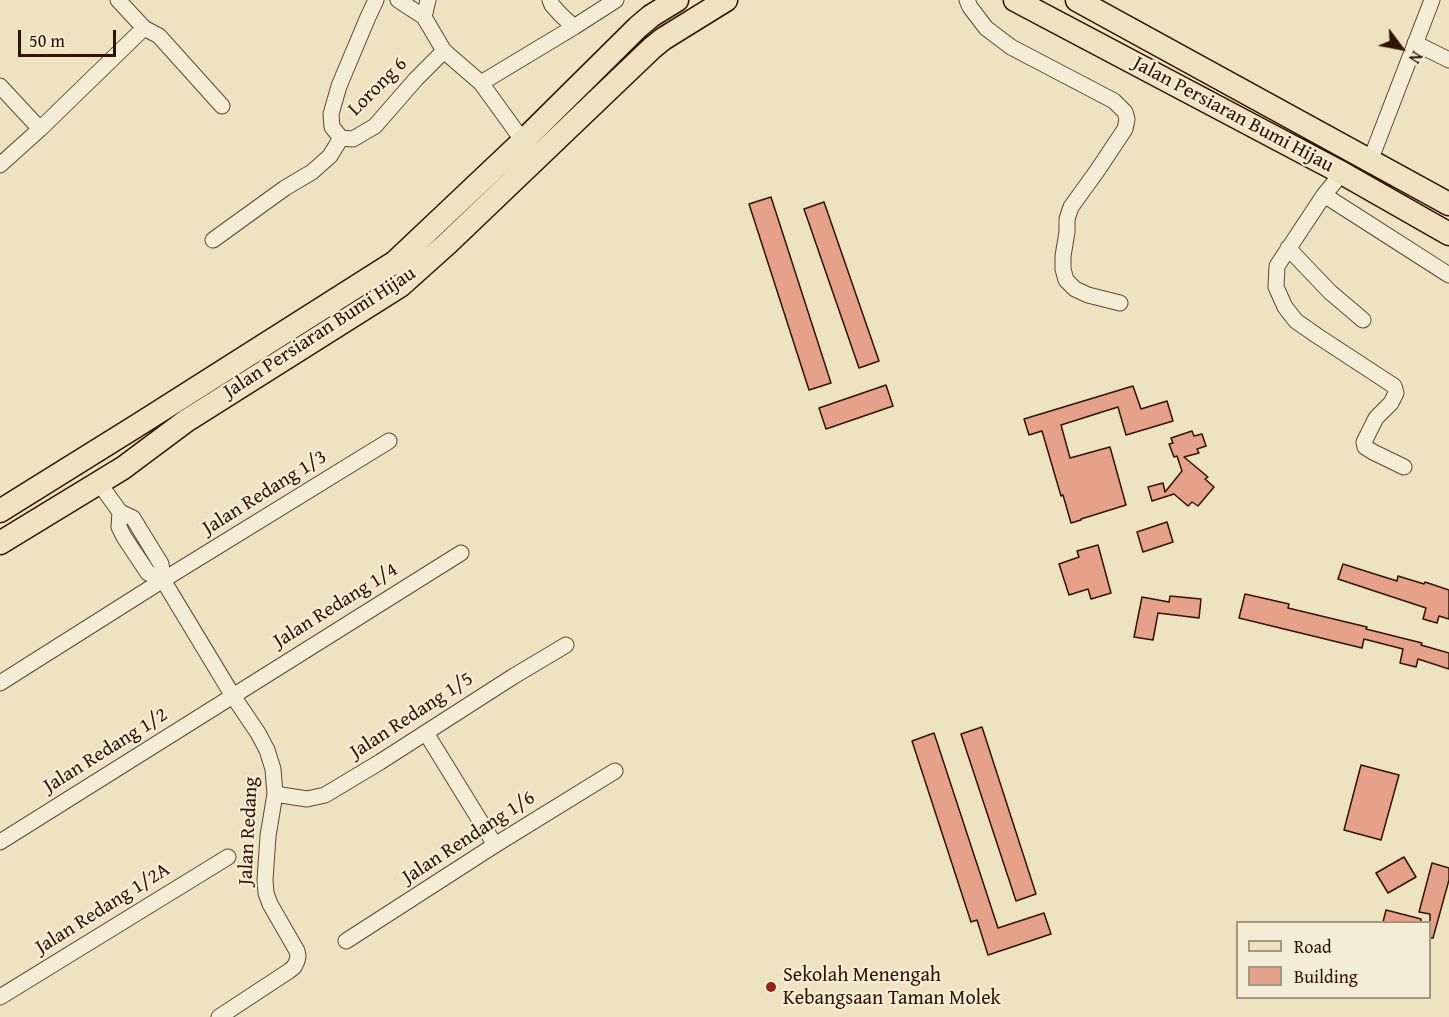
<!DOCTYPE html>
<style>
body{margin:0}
#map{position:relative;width:1449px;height:1017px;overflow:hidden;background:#ede3c1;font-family:"Gentium Book Plus",serif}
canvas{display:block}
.legend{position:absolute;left:1236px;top:921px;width:195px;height:78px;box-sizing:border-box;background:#f3edd7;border:2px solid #a59682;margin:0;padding:8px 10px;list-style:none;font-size:18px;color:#311303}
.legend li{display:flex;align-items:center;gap:12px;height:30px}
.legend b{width:30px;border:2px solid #a59682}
.north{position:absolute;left:1371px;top:18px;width:60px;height:60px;-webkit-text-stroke:4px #f3edd7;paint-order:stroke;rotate:122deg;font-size:16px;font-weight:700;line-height:24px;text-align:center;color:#311303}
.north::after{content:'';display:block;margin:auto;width:21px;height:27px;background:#311303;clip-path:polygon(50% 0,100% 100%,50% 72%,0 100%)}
.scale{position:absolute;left:18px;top:30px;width:98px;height:27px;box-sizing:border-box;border:3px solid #311303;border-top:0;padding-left:8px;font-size:18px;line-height:21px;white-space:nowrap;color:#311303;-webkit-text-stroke:4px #f3edd7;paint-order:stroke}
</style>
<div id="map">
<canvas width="1449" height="1017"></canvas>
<ul class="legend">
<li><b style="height:8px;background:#ede3c1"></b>Road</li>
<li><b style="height:16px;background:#e5a18a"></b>Building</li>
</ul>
<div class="north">N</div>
<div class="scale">50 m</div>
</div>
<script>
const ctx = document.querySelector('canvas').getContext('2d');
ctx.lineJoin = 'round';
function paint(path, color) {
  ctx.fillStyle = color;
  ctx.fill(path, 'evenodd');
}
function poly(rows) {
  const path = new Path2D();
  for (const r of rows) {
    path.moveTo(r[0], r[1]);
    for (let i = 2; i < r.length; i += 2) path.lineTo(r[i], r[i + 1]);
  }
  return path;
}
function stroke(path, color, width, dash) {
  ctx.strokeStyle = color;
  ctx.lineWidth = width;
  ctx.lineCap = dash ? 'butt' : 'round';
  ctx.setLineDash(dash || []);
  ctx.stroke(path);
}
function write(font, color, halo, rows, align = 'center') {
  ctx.font = font + ' "Gentium Book Plus",serif';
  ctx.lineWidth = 4.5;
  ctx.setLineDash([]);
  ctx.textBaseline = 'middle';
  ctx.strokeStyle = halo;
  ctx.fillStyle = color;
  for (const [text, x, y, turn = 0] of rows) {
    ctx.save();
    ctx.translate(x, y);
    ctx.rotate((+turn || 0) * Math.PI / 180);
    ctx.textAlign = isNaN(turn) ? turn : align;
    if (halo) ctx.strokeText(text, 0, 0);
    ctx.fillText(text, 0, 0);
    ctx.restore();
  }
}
const building = poly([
 [771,197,831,383,809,390,749,204,771,197],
 [824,202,879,361,859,368,804,209,824,202],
 [886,385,893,406,826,429,819,408,886,385],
 [1133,386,1141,409,1167,401,1173,421,1126,435,1118,407,1061,425,1070,458,1110,447,1126,505,1081,519,1081,520,1071,523,1063,495,1061,496,1042,431,1029,435,1024,419,1133,386],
 [1192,431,1194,436,1202,434,1206,446,1197,449,1199,453,1184,457,1208,477,1205,479,1214,487,1198,506,1192,502,1188,506,1174,494,1152,501,1148,487,1163,483,1165,492,1182,471,1177,456,1174,457,1169,444,1173,443,1171,438,1192,431],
 [1167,522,1173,542,1143,552,1137,532,1167,522],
 [1098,545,1111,593,1091,599,1088,589,1069,595,1059,564,1079,557,1077,551,1098,545],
 [1343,564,1397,581,1398,576,1424,584,1425,582,1449,590,1449,619,1439,616,1437,623,1423,619,1426,608,1338,579,1343,564],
 [1245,594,1289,604,1288,608,1367,627,1366,629,1422,643,1421,645,1449,653,1449,669,1418,659,1416,667,1400,663,1403,649,1364,639,1362,648,1239,618,1245,594],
 [1170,596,1201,599,1199,618,1158,613,1153,640,1134,637,1142,597,1169,602,1170,596],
 [982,727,1036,894,1016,901,961,734,982,727],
 [934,733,998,928,1044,913,1051,934,988,955,977,920,971,922,912,741,934,733],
 [1361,765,1399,775,1381,840,1344,830,1361,765],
 [1404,857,1416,877,1388,893,1376,873,1404,857],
 [1432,863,1449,868,1449,880,1433,938,1430,938,1430,914,1419,912,1432,863],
 [1386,910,1421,919,1421,922,1383,922,1386,910]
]);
paint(building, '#e5a18a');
stroke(building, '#311303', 1.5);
const minor = poly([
 [376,0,368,17,339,86,331,114,332,127,341,138,353,139,375,126,416,79,444,51],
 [398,0,424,17],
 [428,0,424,17,444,51,481,83,523,141],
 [550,0,552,5,561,15,574,27],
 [967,0,970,7,986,28,1011,47,1114,101,1125,112,1127,119,1125,129,1097,171,1071,207,1067,219,1067,232,1063,256,1063,269,1066,280,1075,289,1088,295,1120,303],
 [144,28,159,36,222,106],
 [1415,43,1449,60],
 [481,83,574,27,616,0],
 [0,86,40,129],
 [1370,161,1432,0],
 [0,165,40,129,144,28,118,0],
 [1342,173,1324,195,1277,266,1276,287,1285,307,1296,321,1316,335,1394,386,1396,393,1391,403,1376,418,1364,442,1365,447,1373,452,1404,467],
 [1324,195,1449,275],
 [213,240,285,188,312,172,330,156,341,138],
 [1288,248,1330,292,1363,320],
 [99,483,120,512,133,518,139,528,161,564,163,580,233,696,258,733,267,750,273,769,275,794,268,836,265,880,266,893,270,904,297,951,298,956,297,961,294,967,289,971,219,1017],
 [120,512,119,527,124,537,148,573,163,580],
 [0,683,163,580,389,441],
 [426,733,495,845],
 [275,794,307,799,325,795,380,762,514,676,566,645],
 [0,842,461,553],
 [346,941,495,845,615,771],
 [0,997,228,857]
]);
const primary = poly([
 [1015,0,1342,173,1449,234],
 [1077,0,1449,204],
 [0,511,138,425,395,262,523,141,638,27,651,16,677,0],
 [0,543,123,468,186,421,400,286,448,243,652,48,663,39,726,0]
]);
stroke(minor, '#604732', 17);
stroke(primary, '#311303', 25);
stroke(minor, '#f3edd7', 15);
stroke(primary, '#ede3c1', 22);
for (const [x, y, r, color] of [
 [771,987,6,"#8f2418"]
]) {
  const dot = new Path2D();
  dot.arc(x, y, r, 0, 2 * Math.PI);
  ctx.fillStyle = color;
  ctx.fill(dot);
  stroke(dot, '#f3edd7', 2);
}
write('20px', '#311303', '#f3edd7', [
 ["Lorong 6",378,87,-45],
 ["Jalan Persiaran Bumi Hijau",1233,115,28],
 ["Jalan Persiaran Bumi Hijau",320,333,-33],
 ["Jalan Redang 1/3",265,493,-32],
 ["Jalan Redang 1/4",336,606,-32],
 ["Jalan Redang 1/5",412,716,-33],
 ["Jalan Redang 1/2",106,751,-32],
 ["Jalan Redang",249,831,-87],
 ["Jalan Rendang 1/6",469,838,-33],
 ["Jalan Redang 1/2A",103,909,-32]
]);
write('20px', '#311303', '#f3edd7', [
 ["Sekolah Menengah",783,976],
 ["Kebangsaan Taman Molek",783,999]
], 'left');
</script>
